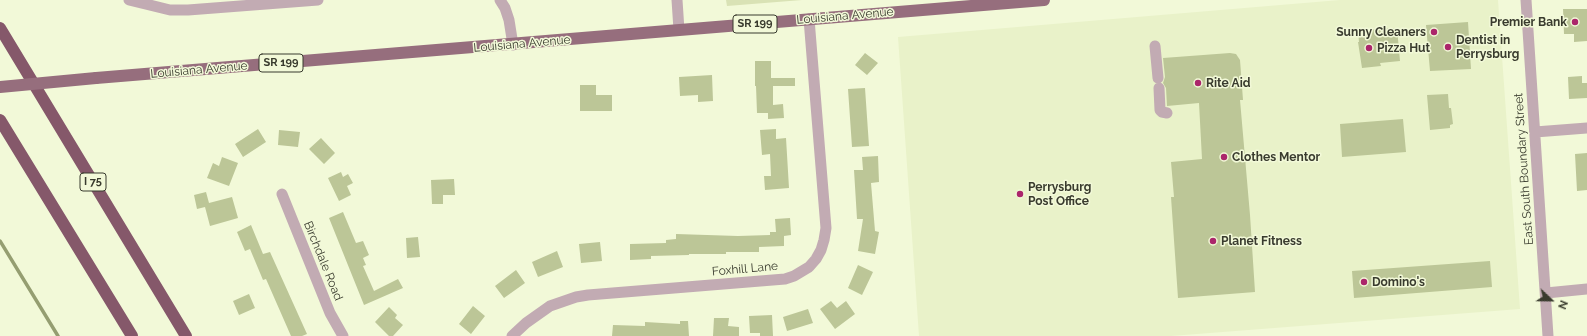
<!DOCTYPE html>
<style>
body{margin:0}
#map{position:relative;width:1587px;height:336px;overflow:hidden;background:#f2f9d8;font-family:Raleway,sans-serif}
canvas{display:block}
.north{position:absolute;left:1531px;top:280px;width:40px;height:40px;-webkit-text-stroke:3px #f2f9d8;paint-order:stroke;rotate:112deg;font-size:11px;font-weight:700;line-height:16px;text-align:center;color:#393b2e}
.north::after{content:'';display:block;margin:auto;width:14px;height:18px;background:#393b2e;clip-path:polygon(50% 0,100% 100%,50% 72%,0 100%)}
</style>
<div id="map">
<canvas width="1587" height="336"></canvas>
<div class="north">N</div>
</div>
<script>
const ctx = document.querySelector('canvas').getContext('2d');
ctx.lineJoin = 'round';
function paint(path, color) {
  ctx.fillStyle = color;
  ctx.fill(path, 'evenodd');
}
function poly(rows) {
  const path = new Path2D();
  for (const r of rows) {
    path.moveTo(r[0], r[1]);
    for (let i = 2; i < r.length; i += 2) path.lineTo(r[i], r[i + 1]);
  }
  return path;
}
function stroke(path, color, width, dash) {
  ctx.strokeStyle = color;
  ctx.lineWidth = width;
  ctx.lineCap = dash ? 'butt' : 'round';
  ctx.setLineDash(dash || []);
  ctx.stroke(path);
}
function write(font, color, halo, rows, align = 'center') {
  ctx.font = font + ' Raleway,sans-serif';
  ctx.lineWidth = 3;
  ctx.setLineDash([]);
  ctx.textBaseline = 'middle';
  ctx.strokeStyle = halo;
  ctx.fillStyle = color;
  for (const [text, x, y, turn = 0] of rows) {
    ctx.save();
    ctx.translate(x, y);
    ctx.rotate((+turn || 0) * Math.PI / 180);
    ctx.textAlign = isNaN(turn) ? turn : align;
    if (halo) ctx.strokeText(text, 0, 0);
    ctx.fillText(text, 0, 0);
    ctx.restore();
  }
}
paint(poly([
 [1340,0,1498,0,1520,309,1171,336,919,336,898,37]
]), '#e9f2c9');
paint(poly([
 [726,0,802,0,727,6]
]), '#d9e2b5');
stroke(poly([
 [0,241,58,336]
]), '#959e71', 3.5);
paint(poly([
 [1563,9,1587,9,1587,41,1574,42,1574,34,1564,34],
 [1468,22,1471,69,1430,71,1426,25],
 [1397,28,1400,61,1380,63,1381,66,1362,68,1358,42,1359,42,1358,30],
 [865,53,878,63,867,75,855,65],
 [1230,53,1236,54,1240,60,1243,100,1240,100,1250,215,1255,292,1178,298,1171,197,1174,197,1171,162,1202,159,1199,103,1167,106,1166,88,1163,83,1165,77,1163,58],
 [755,61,771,61,771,78,795,78,795,86,773,86,773,105,783,104,784,118,768,119,768,113,757,113,756,86,755,86],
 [712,75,713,101,698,102,698,95,680,96,679,77],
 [1582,76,1582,83,1587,83,1587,98,1569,99,1568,77],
 [580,85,596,85,596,95,612,95,612,111,580,111],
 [865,88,869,146,852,147,848,89],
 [1448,94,1449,108,1451,108,1453,124,1450,125,1450,128,1430,130,1427,95],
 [1403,119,1406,152,1342,157,1340,124],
 [258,129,266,142,243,157,235,144],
 [776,129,776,139,786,138,789,188,765,190,764,176,771,176,770,154,762,155,760,130],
 [279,130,300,132,298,147,278,145],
 [321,138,335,153,324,164,309,149],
 [1587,153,1587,190,1577,191,1575,154],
 [878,156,879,182,871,183,875,231,879,232,875,254,858,251,863,219,857,219,854,170,863,170,862,157],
 [222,157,238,163,229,186,207,178,213,163,219,166],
 [341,172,343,177,348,174,353,183,347,186,351,195,339,201,328,178],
 [454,179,455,195,443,195,443,204,432,204,431,180],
 [206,192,209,203,232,197,238,218,210,226,205,207,197,209,194,195],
 [343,212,356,243,363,241,369,255,363,258,366,265,363,266,374,291,398,279,403,288,364,305,329,218],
 [790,218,791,235,784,236,784,246,759,247,759,252,726,252,726,254,689,254,689,255,651,256,651,259,630,260,630,244,666,243,666,240,676,239,676,234,738,236,770,235,770,232,776,232,775,219],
 [251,225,263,254,270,252,307,334,302,336,291,336,266,279,263,280,250,249,245,251,237,232],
 [418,237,420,257,407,258,406,238],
 [600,242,602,261,581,263,579,244],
 [557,251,563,267,538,277,532,262],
 [1490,261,1492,287,1354,298,1352,271],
 [858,265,873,272,862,295,848,288],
 [516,270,525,283,504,298,495,286],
 [249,294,255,308,239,315,233,301],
 [831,301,837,308,846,301,855,314,835,329,820,309],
 [473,306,485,316,471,334,459,324],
 [389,307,397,315,395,318,403,325,393,336,389,336,375,322],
 [808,309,813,323,787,331,783,317],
 [772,315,773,336,760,336,760,333,750,333,749,316],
 [714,318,729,318,728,326,739,327,739,336,713,336],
 [680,321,688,321,689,336,612,336,613,325,645,326,645,322,680,324]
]), '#bcc697');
stroke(poly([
 [129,0,170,10,188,10,318,0],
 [500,0,505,8,509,20,513,45],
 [677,0,679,30],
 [1526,0,1548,336],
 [1155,46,1158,78],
 [1159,88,1160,110,1162,112,1167,113],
 [1535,132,1587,128],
 [282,194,330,313,343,336],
 [1546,293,1587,289],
 [512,336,526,323,550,306,576,297,588,295,785,279,794,276,809,267,816,259,821,250,824,240,826,228,809,19]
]), '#c2abb3', 11);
stroke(poly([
 [96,78,1044,0]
]), '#966e7d', 12);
stroke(poly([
 [0,28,186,336],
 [0,120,132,336]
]), '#85586a', 12);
stroke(poly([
 [0,87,96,78]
]), '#966e7d', 12);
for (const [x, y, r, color] of [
 [1575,22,4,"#ab256b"],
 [1434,32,4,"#ab256b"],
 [1448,47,4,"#ab256b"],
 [1369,48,4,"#ab256b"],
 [1198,83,4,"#ab256b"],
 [1224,157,4,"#ab256b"],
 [1020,194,4,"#ab256b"],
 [1213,241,4,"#ab256b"],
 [1364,282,4,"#ab256b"]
]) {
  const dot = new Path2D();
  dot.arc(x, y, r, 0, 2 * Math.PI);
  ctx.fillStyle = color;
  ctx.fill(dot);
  stroke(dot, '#f2f9d8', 1.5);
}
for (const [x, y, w] of [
 [755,24,44],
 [281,63,44],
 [93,182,26]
]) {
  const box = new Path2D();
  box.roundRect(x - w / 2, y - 9, w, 18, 3);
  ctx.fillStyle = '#f2f9d8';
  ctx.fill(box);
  stroke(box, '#393b2e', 1);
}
write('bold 11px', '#393b2e', null, [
 ["SR 199",755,24],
 ["SR 199",281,63],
 ["I 75",93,182]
]);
write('12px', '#393b2e', '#f2f9d8', [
 ["Louisiana Avenue",845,16,-5],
 ["Louisiana Avenue",522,44,-5],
 ["Louisiana Avenue",199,70,-5],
 ["East South Boundary Street",1524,169,-94],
 ["Birchdale Road",323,261,68],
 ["Foxhill Lane",745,269,-5]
]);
write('bold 12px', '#393b2e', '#f2f9d8', [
 ["Premier Bank",1567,22,"right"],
 ["Sunny Cleaners",1426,32,"right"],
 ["Dentist in",1456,40],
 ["Perrysburg",1456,54],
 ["Pizza Hut",1377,48],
 ["Rite Aid",1206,83],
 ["Clothes Mentor",1232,157],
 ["Perrysburg",1028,187],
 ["Post Office",1028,201],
 ["Planet Fitness",1221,241],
 ["Domino's",1372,282]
], 'left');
</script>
